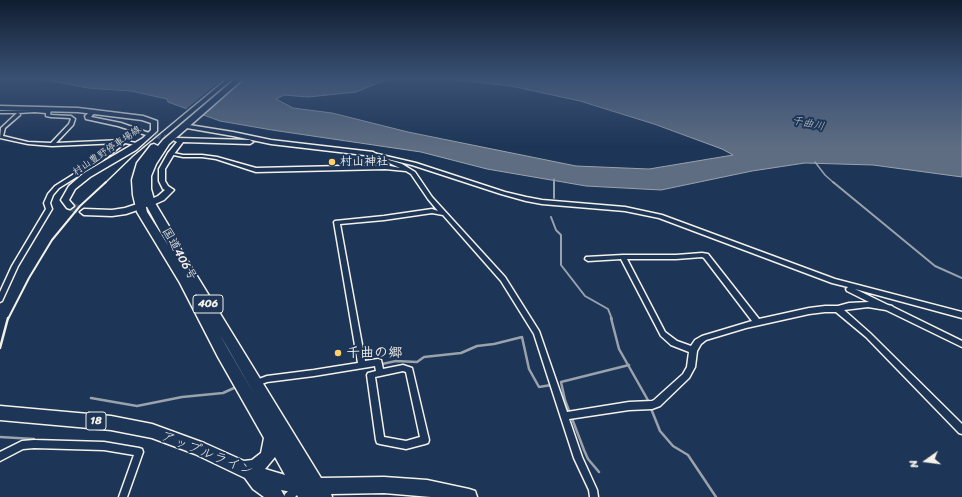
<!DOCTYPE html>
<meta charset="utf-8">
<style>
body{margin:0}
#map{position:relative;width:962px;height:497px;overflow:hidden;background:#1d3557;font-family:Sriracha,sans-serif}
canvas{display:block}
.north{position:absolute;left:906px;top:441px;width:40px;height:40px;-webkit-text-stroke:3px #1d3557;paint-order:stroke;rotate:256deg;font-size:11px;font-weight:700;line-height:16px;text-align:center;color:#f4f1e8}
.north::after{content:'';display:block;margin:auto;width:14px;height:18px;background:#f4f1e8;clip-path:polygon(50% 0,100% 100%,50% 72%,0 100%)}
</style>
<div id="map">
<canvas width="962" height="497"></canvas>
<div class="north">N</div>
</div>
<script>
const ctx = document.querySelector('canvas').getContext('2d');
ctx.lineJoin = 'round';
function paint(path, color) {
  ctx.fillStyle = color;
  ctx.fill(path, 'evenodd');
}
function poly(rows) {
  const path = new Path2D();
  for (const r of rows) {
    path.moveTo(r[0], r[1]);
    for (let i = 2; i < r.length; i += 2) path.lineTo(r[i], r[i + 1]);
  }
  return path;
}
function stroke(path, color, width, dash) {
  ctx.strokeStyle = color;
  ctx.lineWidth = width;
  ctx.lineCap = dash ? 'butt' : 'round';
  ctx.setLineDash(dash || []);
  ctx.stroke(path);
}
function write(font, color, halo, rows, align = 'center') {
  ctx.font = font + ' Sriracha,"Klee One",sans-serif';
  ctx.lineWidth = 4;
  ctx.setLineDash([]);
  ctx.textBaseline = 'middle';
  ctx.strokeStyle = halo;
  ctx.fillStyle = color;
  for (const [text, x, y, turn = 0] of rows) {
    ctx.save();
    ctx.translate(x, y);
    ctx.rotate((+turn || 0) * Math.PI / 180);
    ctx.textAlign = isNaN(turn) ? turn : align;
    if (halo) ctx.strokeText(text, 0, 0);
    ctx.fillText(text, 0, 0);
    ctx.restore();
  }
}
const water = poly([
 [36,78,391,78,356,92,308,97,284,95,276,99,293,108,332,113,408,132,576,166,649,169,733,155,722,149,654,124,580,101,511,86,441,78,962,78,962,177,873,165,805,163,752,171,661,190,586,186,487,169,421,152,272,130,220,121,168,102,167,99,131,91,88,88,36,78]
]);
paint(water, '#5e6d82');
stroke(water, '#9aa2ab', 1);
paint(poly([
 [224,78,244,78,200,116,185,110]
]), '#1d3557');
stroke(poly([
 [815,162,825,175,834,183],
 [554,179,554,183]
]), '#9aa2ab', 1.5);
stroke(poly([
 [554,182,554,198],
 [833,182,935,266,962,278],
 [551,217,556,230,561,235,561,265,585,296,608,309,612,319]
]), '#9aa2ab', 2);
stroke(poly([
 [611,318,619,349,649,402],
 [382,364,396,361,417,362,424,357,461,353,477,346,494,344,522,337,529,369,539,387,551,385],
 [356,369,368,367],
 [91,398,137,406,182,397,223,393,234,388],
 [650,406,660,431,673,446,688,455,716,497],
 [0,437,34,439],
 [599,472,588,459,584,450,565,400,561,382,629,365]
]), '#9aa2ab', 2.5);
stroke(poly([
 [134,144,167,151]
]), '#3d516d', 4.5, [4.5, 2.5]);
stroke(poly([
 [146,133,175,140]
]), '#3d516d', 6, [6, 3]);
stroke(poly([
 [70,206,84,212]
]), '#3d516d', 9, [9, 4.5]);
const minor = poly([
 [35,110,51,111,50,114,51,115,71,116,75,119,73,125,56,143,123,140,135,130,139,130,139,131,127,141,136,143,136,145,125,143,102,161,59,188,53,195,50,203,52,209,18,266,2,301,0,302,0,292,12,266,46,209,44,203,48,194,55,186,98,159,119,143,52,146,28,144,0,138,1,128,17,113,0,113,0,111,35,110],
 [35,112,46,113,46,116,51,117,70,118,71,119,69,124,51,143,28,142,3,136,5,128,20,115,20,114,18,113,35,112],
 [169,152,183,155,202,155,217,157,256,168,385,165,400,168,387,162,387,161,389,160,402,164,415,172,432,197,505,277,539,331,567,412,629,402,652,401,654,400,683,374,687,367,689,352,671,345,661,336,621,259,588,261,585,259,586,257,623,255,676,255,702,253,708,254,759,319,809,308,825,306,838,306,849,303,869,302,847,291,846,289,848,287,832,283,659,218,625,211,542,204,526,201,501,194,412,165,371,155,371,153,373,153,416,163,505,192,526,197,542,200,625,207,662,215,835,279,962,312,962,318,855,289,888,305,892,306,893,307,962,341,962,347,886,310,868,307,844,310,870,333,962,424,962,434,959,433,866,337,836,312,825,312,809,314,746,328,706,340,701,344,697,351,695,367,689,378,660,406,652,409,629,410,569,419,582,457,597,490,598,497,590,497,589,490,574,458,534,334,501,281,443,215,432,213,384,220,340,224,365,361,378,359,381,360,383,369,403,365,412,368,429,440,428,443,425,444,406,449,380,444,377,443,376,440,367,375,368,373,376,371,375,366,314,376,267,382,254,387,251,386,250,384,251,382,267,376,314,370,358,363,334,222,335,221,384,216,432,209,438,211,428,199,411,174,406,171,385,169,256,172,216,159,202,157,183,157,169,154,169,152],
 [702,257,704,258,752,321,702,336,695,340,691,346,677,341,665,332,627,259,676,259,702,257],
 [403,371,406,372,420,437,406,441,384,437,375,377,403,371],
 [34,440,104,442,139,448,142,449,143,452,127,497,119,497,134,455,104,450,34,448,23,449,0,461,0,452,22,441,34,440],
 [299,483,302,484,303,487,302,490,295,497,284,497,285,494,296,484,299,483]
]);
const tertiary = poly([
 [92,110,95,112,91,117,121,123,149,133,146,135,118,126,86,119,85,116,92,110],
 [183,124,233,132,271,140,373,152,376,154,373,156,271,144,233,136,181,127,181,125,183,124],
 [176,138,250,140,253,142,250,144,183,142,174,154,165,169,165,181,168,186,174,190,164,200,153,205,147,205,146,203,147,201,158,196,165,190,163,189,159,181,159,169,168,153,177,142,173,140,176,138]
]);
const secondary = poly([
 [0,106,78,108,143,116,157,121,157,131,136,150,90,177,75,189,69,200,74,206,70,209,67,208,61,200,69,186,84,173,130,146,143,138,151,130,151,123,142,120,78,112,0,110,0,106],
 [146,201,149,202,150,204,149,206,126,214,112,216,84,215,80,212,84,209,112,210,125,208,146,201]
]);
const trunk = poly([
 [236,78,244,78,169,144,156,164,151,176,151,189,155,203,173,233,181,250,321,478,384,477,427,480,469,489,475,491,477,497,431,497,384,493,331,494,332,497,298,497,296,493,281,490,285,497,264,497,253,489,245,478,195,454,152,438,111,430,0,420,0,406,111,416,152,424,204,443,244,461,252,460,261,453,264,438,218,357,180,283,137,212,133,195,132,180,137,163,151,145,154,144,158,146,163,140,236,78],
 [144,199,145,203,168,245,147,212,144,199],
 [219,333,256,397,228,349,219,333],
 [275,457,285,475,265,469,275,457]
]);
stroke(minor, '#f4f1e8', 3);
stroke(tertiary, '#f4f1e8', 3);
stroke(secondary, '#f4f1e8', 3);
stroke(trunk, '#f4f1e8', 3);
paint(minor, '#1d3557');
paint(tertiary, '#1d3557');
paint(secondary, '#1d3557');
paint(trunk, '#1d3557');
stroke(poly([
 [105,183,133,156,227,78]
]), '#f4f1e8', 1.5);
stroke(poly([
 [8,319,29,278,52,240,80,206,106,182]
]), '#f4f1e8', 2);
stroke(poly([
 [0,348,8,318]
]), '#f4f1e8', 2.5);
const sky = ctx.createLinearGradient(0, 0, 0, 148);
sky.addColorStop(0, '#101d30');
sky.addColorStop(0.53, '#3a5174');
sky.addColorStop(1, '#3a517400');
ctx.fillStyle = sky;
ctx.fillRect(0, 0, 962, 148);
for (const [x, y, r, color] of [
 [332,162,4,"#ffd166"],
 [338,353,4,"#ffd166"]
]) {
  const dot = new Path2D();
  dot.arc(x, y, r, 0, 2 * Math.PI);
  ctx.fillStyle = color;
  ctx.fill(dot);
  stroke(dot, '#1d3557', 1.5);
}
write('10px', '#f4f1e8', '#1d3557', [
 ["村山豊野停車場線",107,151,-34]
]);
write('italic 11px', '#c0c3c4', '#1d3557', [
 ["千曲川",808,124,12]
]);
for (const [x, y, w] of [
 [208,304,30],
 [96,421,20]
]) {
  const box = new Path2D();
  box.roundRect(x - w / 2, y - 9, w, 18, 3);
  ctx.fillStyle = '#1d3557';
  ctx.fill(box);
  stroke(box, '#f4f1e8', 1);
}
write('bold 11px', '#f4f1e8', null, [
 ["406",208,304],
 ["18",96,421]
]);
write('bold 12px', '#f4f1e8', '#1d3557', [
 ["村山神社",340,162]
], 'left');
write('12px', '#f4f1e8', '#1d3557', [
 ["国道406号",179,254,61]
]);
write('bold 14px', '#f4f1e8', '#1d3557', [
 ["千曲の郷",346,353]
], 'left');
write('14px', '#f4f1e8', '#1d3557', [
 ["アップルライン",207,454,22]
]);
</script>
